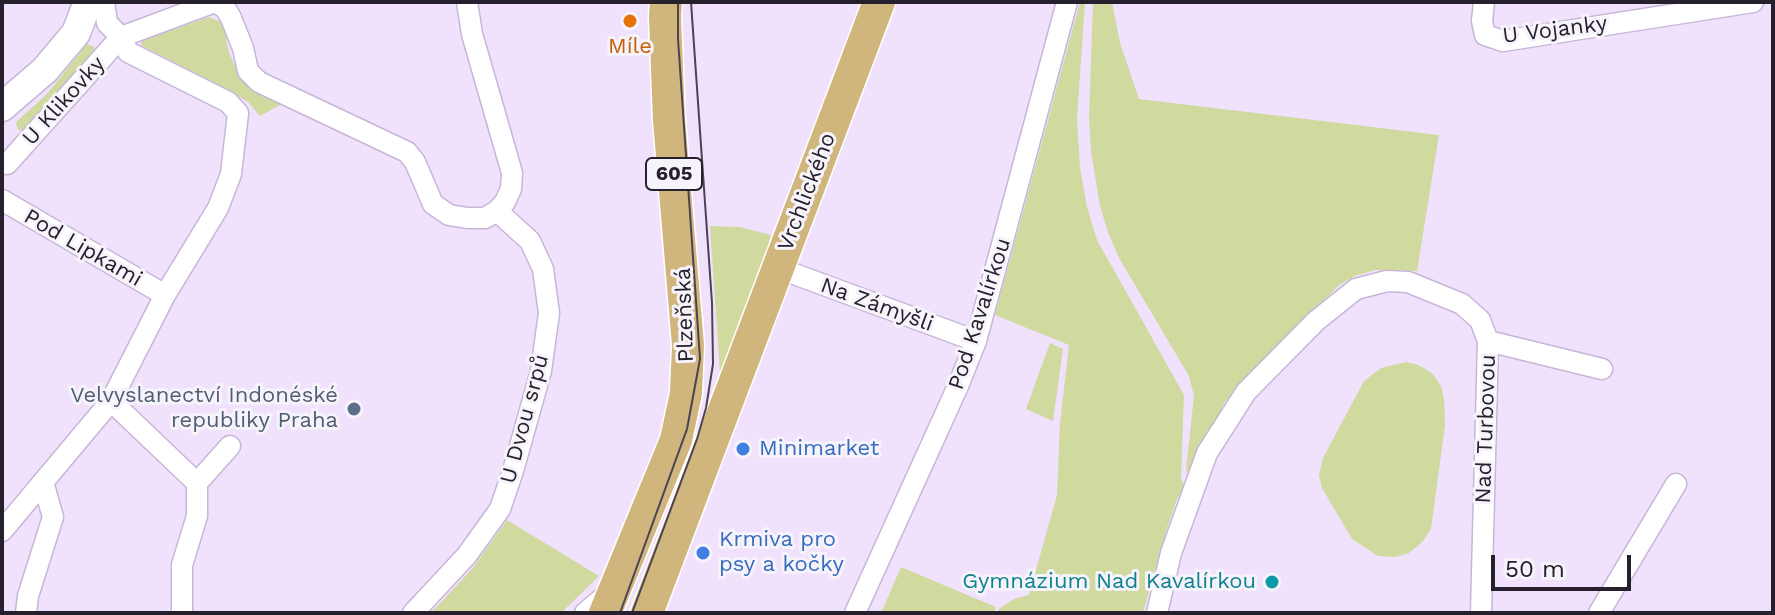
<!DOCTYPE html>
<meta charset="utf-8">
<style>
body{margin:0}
#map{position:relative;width:1775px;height:615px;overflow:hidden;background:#f0e1fd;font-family:"Work Sans",sans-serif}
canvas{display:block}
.frame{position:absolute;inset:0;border:4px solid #26202c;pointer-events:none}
.scale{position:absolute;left:1491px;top:555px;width:140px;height:36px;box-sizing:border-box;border:4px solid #26202c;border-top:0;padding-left:10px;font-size:24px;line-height:28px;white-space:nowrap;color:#26202c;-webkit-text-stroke:6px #f7f3fa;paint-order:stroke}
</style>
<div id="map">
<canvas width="1775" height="615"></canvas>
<div class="frame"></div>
<div class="scale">50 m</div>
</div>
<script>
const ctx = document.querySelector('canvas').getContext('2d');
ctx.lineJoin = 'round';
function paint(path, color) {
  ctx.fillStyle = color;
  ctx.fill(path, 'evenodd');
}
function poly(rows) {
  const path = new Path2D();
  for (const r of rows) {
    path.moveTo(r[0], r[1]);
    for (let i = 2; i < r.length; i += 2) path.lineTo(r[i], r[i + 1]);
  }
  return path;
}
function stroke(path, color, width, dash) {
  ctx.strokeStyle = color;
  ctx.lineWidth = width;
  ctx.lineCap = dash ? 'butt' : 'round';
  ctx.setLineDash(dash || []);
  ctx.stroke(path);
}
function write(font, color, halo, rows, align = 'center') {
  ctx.font = font + ' "Work Sans",sans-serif';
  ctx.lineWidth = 6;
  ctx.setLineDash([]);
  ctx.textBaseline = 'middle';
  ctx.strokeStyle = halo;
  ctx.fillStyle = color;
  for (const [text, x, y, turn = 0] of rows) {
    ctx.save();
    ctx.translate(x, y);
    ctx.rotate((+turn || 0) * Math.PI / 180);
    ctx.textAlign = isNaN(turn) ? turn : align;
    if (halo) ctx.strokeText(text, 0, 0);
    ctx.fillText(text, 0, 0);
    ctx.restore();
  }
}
paint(poly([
 [1080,2,1085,2,1077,118,1080,168,1087,207,1097,240,1184,395,1181,479,1185,486,1177,499,1167,528,1143,613,997,613,1000,608,1014,599,1029,595,1057,495,1060,424,1069,345,995,315],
 [1093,2,1112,2,1120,43,1139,99,1439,135,1417,271,1375,270,1355,276,1339,285,1225,402,1189,475,1186,470,1194,396,1189,376,1119,258,1108,232,1100,206,1091,151,1089,117],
 [209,17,223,23,229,53,242,81,282,104,260,116,248,102,232,92,141,45,142,41],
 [87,44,94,47,95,53,24,131,18,130,16,122,46,95],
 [710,226,740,227,771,235,768,246,771,261,726,378,720,372],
 [1050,343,1063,349,1053,421,1026,409],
 [1406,362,1418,365,1432,373,1441,386,1444,399,1445,425,1431,529,1423,541,1409,553,1395,557,1378,556,1352,539,1322,488,1319,475,1323,458,1364,381,1381,368],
 [507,520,599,576,561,613,431,613,472,569],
 [901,567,953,589,996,607,993,613,881,613]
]), '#d0d99e');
const street = poly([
 [215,2,225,8,231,18,243,48,248,71,259,82,407,152,415,162,433,204,449,215,467,218,485,218,497,211,505,202,511,189,512,173,472,34,467,2],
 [1484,2,1482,21,1485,35,1503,41,1753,2],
 [7,164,121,37,215,2],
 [2,200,165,295],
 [778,268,976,341],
 [1488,341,1602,369],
 [111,401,197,483,197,516,182,565,182,613],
 [197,483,230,446],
 [2,531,111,401,165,295,218,208,231,174,238,113,228,102,128,52,121,37,107,23,104,2],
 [26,613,28,596,53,517,43,482],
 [413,613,467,555,500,509,513,471,541,371,549,313,543,269,530,241,497,211],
 [585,613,611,591],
 [855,613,958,386,976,341,1067,2],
 [1157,613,1171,553,1207,453,1246,392,1316,321,1356,289,1387,281,1408,282,1462,304,1480,320,1488,341,1481,613],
 [1599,613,1676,484]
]);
const secondary = poly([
 [2,107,45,70,76,33,88,2]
]);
const primary = poly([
 [605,613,676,440,686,393,688,345,669,120,665,17,666,2],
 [647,613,879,2]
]);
stroke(street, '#c7b6d7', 23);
stroke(secondary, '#c7b6d7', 31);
stroke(primary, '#fff', 35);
stroke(street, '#fff', 20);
stroke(secondary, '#fff', 28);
stroke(primary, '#d0b57d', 32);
stroke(poly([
 [620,613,687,429,700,359,678,39,678,2],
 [632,613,697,439,706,408,713,364,712,303,691,2]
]), '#4b4352', 2);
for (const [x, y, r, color] of [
 [630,21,8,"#e8710a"],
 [354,409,8,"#5c6f8a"],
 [743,449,8,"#3f7fe0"],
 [703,553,8,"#3f7fe0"],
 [1272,582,8,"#0f9aa8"]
]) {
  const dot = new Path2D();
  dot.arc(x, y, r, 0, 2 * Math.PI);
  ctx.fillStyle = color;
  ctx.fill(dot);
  stroke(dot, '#f7f3fa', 3);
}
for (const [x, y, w] of [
 [674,174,56]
]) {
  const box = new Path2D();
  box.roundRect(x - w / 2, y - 16, w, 32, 6);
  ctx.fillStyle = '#f7f3fa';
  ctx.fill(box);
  stroke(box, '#26202c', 2);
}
write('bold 20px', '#26202c', null, [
 ["605",674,174]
]);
write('22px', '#26202c', '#f7f3fa', [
 ["U Vojanky",1555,30,-7],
 ["U Klikovky",64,101,-48],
 ["Vrchlického",807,192,-69],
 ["Pod Lipkami",83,248,30],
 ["Na Zámyšli",877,305,20],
 ["Pod Kavalírkou",980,314,-72],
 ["Plzeňská",685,315,-92],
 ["U Dvou srpů",525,419,-75],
 ["Nad Turbovou",1486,429,-88]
]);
write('22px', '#c56008', '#f7f3fa', [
 ["Míle",630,47]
]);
write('22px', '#4e5e75', '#f7f3fa', [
 ["Velvyslanectví Indonéské",338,396],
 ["republiky Praha",338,421]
], 'right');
write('22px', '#366cbe', '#f7f3fa', [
 ["Minimarket",759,449],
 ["Krmiva pro",719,540],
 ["psy a kočky",719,565]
], 'left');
write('22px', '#0d838f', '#f7f3fa', [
 ["Gymnázium Nad Kavalírkou",1256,582]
], 'right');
</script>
